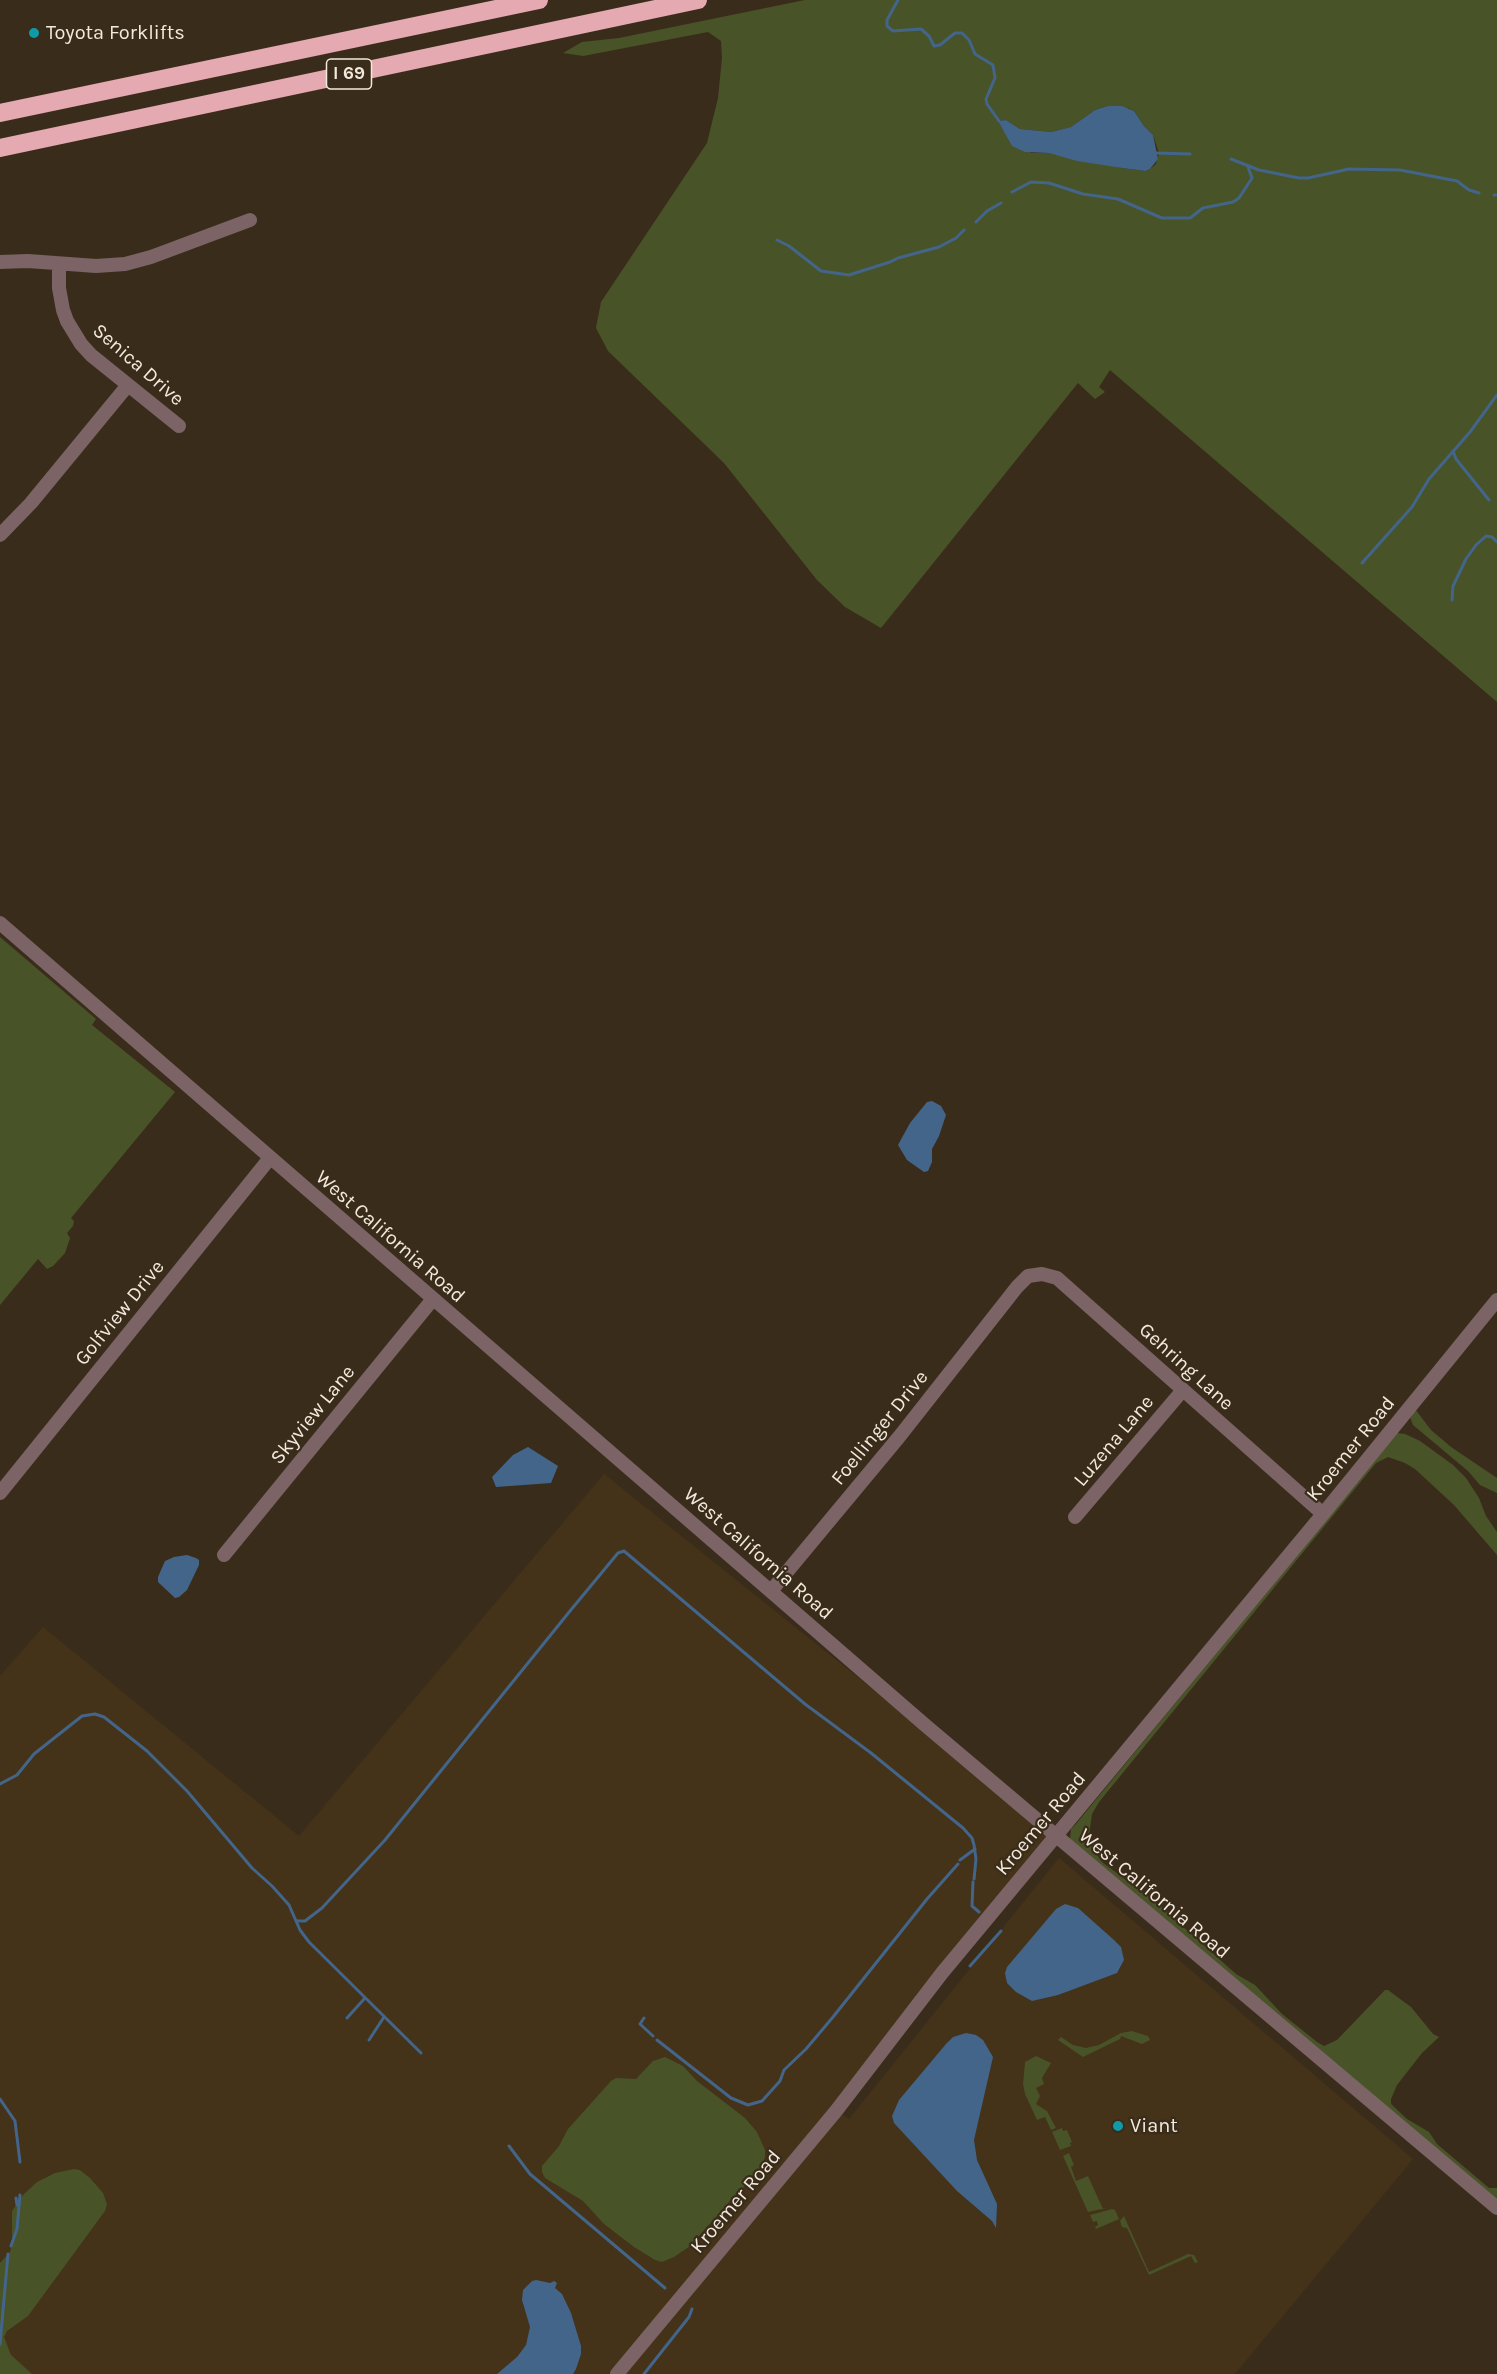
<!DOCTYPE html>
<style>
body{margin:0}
canvas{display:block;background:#3a2c1a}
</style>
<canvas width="1497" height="2374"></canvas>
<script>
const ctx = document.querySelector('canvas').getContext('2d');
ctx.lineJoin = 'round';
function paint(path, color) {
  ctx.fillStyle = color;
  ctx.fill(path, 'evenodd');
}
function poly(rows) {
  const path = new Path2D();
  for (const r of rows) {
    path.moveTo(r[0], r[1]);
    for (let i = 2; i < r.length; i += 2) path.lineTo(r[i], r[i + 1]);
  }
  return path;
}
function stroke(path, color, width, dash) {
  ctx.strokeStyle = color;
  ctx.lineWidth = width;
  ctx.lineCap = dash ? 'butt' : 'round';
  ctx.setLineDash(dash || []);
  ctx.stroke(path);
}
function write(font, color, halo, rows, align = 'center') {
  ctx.font = font + ' Karla,sans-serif';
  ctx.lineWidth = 4.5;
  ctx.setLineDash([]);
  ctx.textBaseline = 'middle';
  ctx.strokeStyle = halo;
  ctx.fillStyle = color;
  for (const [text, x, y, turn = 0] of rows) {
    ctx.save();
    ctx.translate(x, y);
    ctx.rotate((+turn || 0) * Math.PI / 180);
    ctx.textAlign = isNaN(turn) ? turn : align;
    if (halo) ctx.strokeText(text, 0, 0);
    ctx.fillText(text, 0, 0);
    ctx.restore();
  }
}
paint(poly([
 [604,1474,1056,1836,837,2111,849,2119,1059,1858,1413,2159,1235,2374,0,2374,0,1676,43,1627,299,1836]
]), '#443219');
paint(poly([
 [805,0,1497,0,1497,702,1110,370,1099,387,1105,392,1095,399,1078,383,881,628,845,607,817,580,724,463,608,351,596,328,601,302,707,143,718,98,722,58,721,41,708,32,583,56,563,53,582,42,619,38],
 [1108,106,1128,108,1134,111,1144,126,1153,135,1159,153,1156,164,1150,169,1145,171,1122,168,1049,153,1031,153,1002,128,998,121,1006,120,1020,129,1051,132,1071,127,1095,110],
 [0,937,96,1019,92,1025,175,1092,71,1218,74,1221,73,1226,67,1233,70,1238,65,1253,53,1266,47,1269,38,1259,0,1305],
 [1415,1409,1431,1430,1451,1447,1497,1478,1497,1493,1480,1485,1468,1471,1413,1425,1410,1417],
 [1397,1433,1405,1434,1420,1441,1453,1465,1466,1478,1479,1498,1486,1516,1497,1532,1497,1555,1454,1505,1415,1469,1405,1463,1388,1457,1376,1463,1099,1802,1092,1814,1089,1835,1095,1852,1102,1862,1166,1910,1172,1917,1236,1974,1255,1985,1282,2014,1317,2042,1324,2046,1337,2040,1385,1990,1388,1990,1411,2007,1433,2034,1439,2037,1422,2053,1397,2085,1391,2099,1391,2104,1407,2119,1429,2132,1437,2144,1489,2188,1497,2188,1497,2202,1070,1839,1071,1829,1076,1824],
 [1132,2031,1148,2036,1150,2040,1142,2044,1121,2036,1120,2039,1083,2057,1058,2040,1061,2037,1073,2045,1086,2048,1099,2045,1121,2033],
 [1036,2056,1051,2063,1042,2078,1044,2084,1036,2088,1040,2096,1036,2104,1047,2111,1056,2128,1051,2130,1045,2117,1037,2120,1025,2094,1023,2084,1025,2062],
 [665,2057,683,2066,697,2081,745,2118,757,2132,765,2150,765,2157,757,2175,737,2193,690,2246,674,2257,662,2262,655,2260,634,2247,604,2224,583,2201,545,2178,542,2172,542,2166,559,2146,568,2129,611,2081,616,2078,636,2079,653,2061],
 [1062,2128,1063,2131,1067,2130,1072,2142,1070,2143,1071,2146,1060,2150,1052,2132],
 [1069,2153,1074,2165,1071,2167,1076,2181,1088,2176,1103,2209,1111,2207,1088,2212,1063,2156],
 [74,2169,80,2170,90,2178,103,2193,107,2204,105,2211,28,2316,7,2331,4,2337,11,2355,32,2374,0,2374,0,2263,10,2252,12,2245,12,2211,23,2195,37,2182,55,2173],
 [1112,2209,1115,2210,1119,2219,1096,2229,1095,2227,1098,2225,1097,2221,1093,2222,1090,2215],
 [1124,2216,1149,2272,1188,2254,1194,2255,1198,2262,1195,2263,1191,2256,1149,2275,1127,2228,1122,2227,1120,2221]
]), '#495328');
paint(poly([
 [1108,106,1122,106,1134,111,1144,126,1153,135,1158,159,1150,169,1145,171,1122,168,1077,161,1049,153,1025,152,1012,146,998,121,1006,120,1020,129,1051,132,1071,127,1095,110],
 [932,1101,941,1106,946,1115,939,1136,932,1149,932,1162,928,1171,924,1172,907,1160,898,1145,910,1123,927,1102],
 [528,1447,558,1466,551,1483,496,1487,492,1477,513,1455],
 [187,1555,196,1558,199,1560,199,1565,187,1590,179,1597,175,1598,158,1582,158,1577,165,1561,174,1557],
 [1065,1904,1078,1908,1114,1940,1121,1947,1124,1960,1117,1973,1058,1995,1032,2001,1016,1992,1007,1983,1005,1973,1007,1967,1056,1909],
 [966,2033,976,2035,983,2040,993,2057,974,2140,977,2160,997,2204,996,2228,992,2221,957,2191,894,2123,892,2116,899,2100,946,2044,953,2037],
 [536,2280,550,2283,554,2281,557,2283,555,2288,562,2294,571,2313,581,2346,581,2354,576,2369,573,2374,497,2374,517,2357,526,2345,530,2327,522,2300,523,2290,532,2281]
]), '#43658a');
stroke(poly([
 [898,0,887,20,887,26,893,31,921,29,929,36,934,46,940,45,955,33,962,33,969,40,975,54,993,65,995,78,986,99,987,104,999,121],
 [1156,153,1190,154],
 [1231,159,1259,170,1299,178,1308,178,1349,169,1400,170,1457,181,1469,190,1479,193],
 [1012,192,1031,182,1049,183,1083,194,1118,199,1162,218,1190,218,1203,208,1233,202,1239,198,1252,178,1248,167],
 [1494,195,1497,195],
 [976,222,987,211,1001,203],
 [777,240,789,246,821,271,849,275,890,262,898,258,939,247,956,238,964,230],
 [1453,451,1456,459,1489,500],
 [1362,563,1412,507,1429,479,1470,432,1497,395],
 [1452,600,1453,586,1466,559,1476,545,1486,536,1492,537,1497,542],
 [0,1784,17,1775,34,1754,82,1716,95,1714,104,1717,147,1751,187,1791,252,1868,272,1886,289,1905,300,1930,309,1942,421,2053],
 [960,1860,975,1849],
 [973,1882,972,1906,979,1912],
 [297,1921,305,1921,322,1908,385,1840,570,1611,618,1553,624,1551,805,1704,871,1753,963,1828,972,1838,974,1845,976,1859,974,1879],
 [970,1966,1001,1931],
 [347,2018,365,1998],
 [644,2018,640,2024,653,2036],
 [369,2040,384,2017],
 [657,2040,731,2098,748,2105,762,2101,780,2081,784,2070,806,2049,833,2017,927,1899,958,1864],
 [0,2099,15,2121,20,2162],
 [509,2146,530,2174,665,2288],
 [16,2198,17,2205],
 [11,2246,17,2229,20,2195],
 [0,2344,8,2254],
 [644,2374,689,2317,692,2309]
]), '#43658a', 3);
stroke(poly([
 [0,262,28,261,96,266,125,264,151,257,250,220],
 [59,264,59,288,63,310,67,321,81,344,91,355,179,426],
 [0,535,31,503,128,385],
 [0,923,925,1725,1497,2208],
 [0,1493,270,1158],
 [1075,1517,1183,1390],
 [224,1555,433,1299],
 [771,1591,899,1437,1017,1287,1028,1276,1042,1274,1057,1278,1323,1514],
 [617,2374,836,2111,942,1973,1323,1514,1497,1300]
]), '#7b6366', 14);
stroke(poly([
 [0,113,539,0],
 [0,148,698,0]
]), '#e4a9b1', 18);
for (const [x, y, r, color] of [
 [34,33,6,"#0f9aa8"],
 [1118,2126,6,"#0f9aa8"]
]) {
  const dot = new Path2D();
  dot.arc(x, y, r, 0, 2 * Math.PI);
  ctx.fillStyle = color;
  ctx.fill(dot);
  stroke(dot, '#3a2c1a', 2);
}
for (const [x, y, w] of [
 [349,74,45]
]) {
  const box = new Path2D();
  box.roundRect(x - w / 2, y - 15, w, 30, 4.5);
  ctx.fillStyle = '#3a2c1a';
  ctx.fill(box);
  stroke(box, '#f3eade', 1.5);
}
write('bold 18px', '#f3eade', null, [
 ["I 69",349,74]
]);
write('20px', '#f3eade', '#3a2c1a', [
 ["Toyota Forklifts",46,33],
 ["Viant",1130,2126]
], 'left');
write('20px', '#f3eade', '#3a2c1a', [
 ["Senica Drive",138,365,41],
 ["West California Road",390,1237,41],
 ["Golfview Drive",120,1313,-51],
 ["Gehring Lane",1186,1367,42],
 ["Skyview Lane",313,1415,-51],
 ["Foellinger Drive",880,1428,-51],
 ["Luzena Lane",1114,1441,-50],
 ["Kroemer Road",1351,1449,-51],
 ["West California Road",758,1554,41],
 ["Kroemer Road",1041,1824,-50],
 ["West California Road",1154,1894,40],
 ["Kroemer Road",736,2202,-50]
]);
</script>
